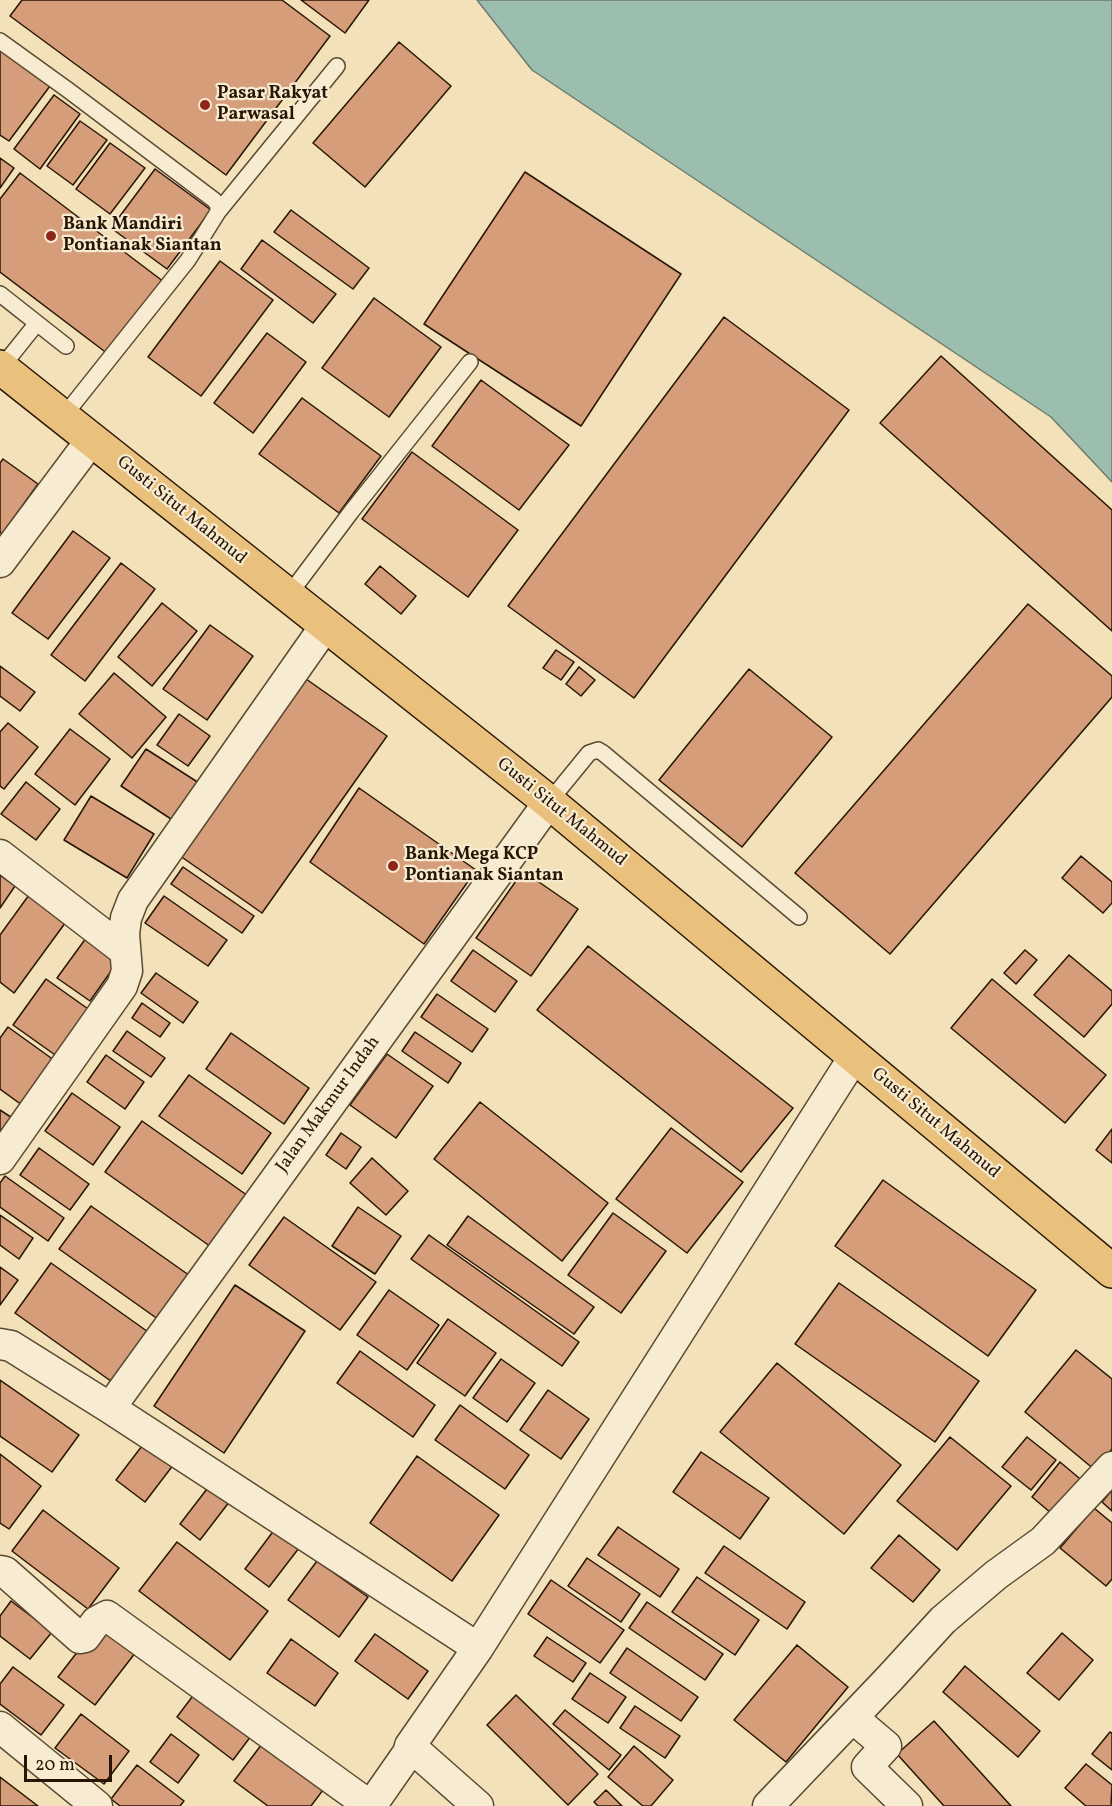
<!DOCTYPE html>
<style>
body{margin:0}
#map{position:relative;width:1112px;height:1806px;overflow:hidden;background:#f3e1ba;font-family:Vollkorn,serif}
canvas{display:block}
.scale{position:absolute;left:24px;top:1755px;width:88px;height:27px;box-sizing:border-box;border:3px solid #281604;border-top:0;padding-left:8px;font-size:18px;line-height:21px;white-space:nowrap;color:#281604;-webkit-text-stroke:4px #f7ecd2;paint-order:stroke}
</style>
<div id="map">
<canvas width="1112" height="1806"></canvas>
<div class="scale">20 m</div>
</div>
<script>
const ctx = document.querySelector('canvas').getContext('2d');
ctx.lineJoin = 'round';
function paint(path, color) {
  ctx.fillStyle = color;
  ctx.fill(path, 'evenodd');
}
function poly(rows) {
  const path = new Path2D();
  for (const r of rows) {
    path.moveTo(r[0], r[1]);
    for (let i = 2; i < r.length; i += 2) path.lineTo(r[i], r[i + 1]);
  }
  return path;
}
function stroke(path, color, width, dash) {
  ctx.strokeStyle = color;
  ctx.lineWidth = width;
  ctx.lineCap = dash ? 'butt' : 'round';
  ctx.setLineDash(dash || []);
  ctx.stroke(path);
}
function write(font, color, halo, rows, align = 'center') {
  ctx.font = font + ' Vollkorn,serif';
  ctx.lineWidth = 4.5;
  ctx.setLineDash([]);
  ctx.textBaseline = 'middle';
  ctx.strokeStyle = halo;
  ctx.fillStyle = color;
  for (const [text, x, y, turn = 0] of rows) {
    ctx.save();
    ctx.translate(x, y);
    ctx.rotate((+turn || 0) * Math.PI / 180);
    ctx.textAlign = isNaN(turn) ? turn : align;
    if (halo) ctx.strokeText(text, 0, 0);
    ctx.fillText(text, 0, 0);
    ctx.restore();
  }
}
const water = poly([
 [477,0,1112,0,1112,482,1051,417,532,70,477,0]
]);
paint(water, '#9bbeaf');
stroke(water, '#6d7b6b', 1.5);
const building = poly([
 [22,0,282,0,330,36,226,175,10,16,22,0],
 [301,0,369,0,345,33,301,0],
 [399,42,451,86,365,187,313,143,399,42],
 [0,50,50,86,9,141,0,135,0,50],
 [54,95,80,114,40,169,14,149,54,95],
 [80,121,107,140,73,185,47,166,80,121],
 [110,143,145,168,110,214,76,189,110,143],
 [0,158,14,168,0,188,0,158],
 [155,169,211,210,167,269,111,228,155,169],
 [525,172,681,274,581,426,424,324,525,172],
 [20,173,164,282,108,354,0,272,0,199,20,173],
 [291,210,369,268,353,289,274,232,291,210],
 [262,240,336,294,313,323,241,269,262,240],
 [220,261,273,300,201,396,148,357,220,261],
 [374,298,441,347,389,417,322,368,374,298],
 [724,317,849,410,634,698,508,606,724,317],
 [267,333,306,362,253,433,214,403,267,333],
 [941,356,1112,510,1112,631,880,423,941,356],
 [481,380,569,445,519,510,432,446,481,380],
 [302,398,381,456,339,513,259,454,302,398],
 [412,452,518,530,468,597,362,519,412,452],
 [3,459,38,484,2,534,0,532,0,463,3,459],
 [73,531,110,558,48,639,12,613,73,531],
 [121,563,155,589,85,681,51,655,121,563],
 [380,566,416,596,401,614,365,584,380,566],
 [162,603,197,631,152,686,118,657,162,603],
 [1028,604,1112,676,1112,697,890,954,795,873,1028,604],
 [210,625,253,656,207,720,163,689,210,625],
 [556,650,574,662,561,680,543,668,556,650],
 [0,666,35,692,20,711,0,696,0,666],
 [579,667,595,680,581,696,566,684,579,667],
 [749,669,832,737,742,847,659,780,749,669],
 [114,673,166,717,132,758,79,714,114,673],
 [299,674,387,736,262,913,173,851,299,674],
 [179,714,210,736,188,766,157,745,179,714],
 [8,723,38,747,4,789,0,786,0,732,8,723],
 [70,729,110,759,75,805,35,774,70,729],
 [146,749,199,783,174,821,121,786,146,749],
 [26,782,60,809,36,840,1,814,26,782],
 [359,788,476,870,424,944,310,862,359,788],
 [91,796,154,834,127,878,64,840,91,796],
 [1081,856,1112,882,1112,903,1103,913,1062,878,1081,856],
 [183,867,254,916,242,933,171,884,183,867],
 [523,871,578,909,531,976,476,938,523,871],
 [0,875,15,886,0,908,0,875],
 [34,888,71,915,14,993,0,982,0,935,34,888],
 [164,896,227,940,208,966,145,923,164,896],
 [89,934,121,957,90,1001,57,978,89,934],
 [588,946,793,1108,741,1172,537,1010,588,946],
 [473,950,517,981,495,1012,451,981,473,950],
 [1025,950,1037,960,1016,984,1004,973,1025,950],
 [1069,955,1112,991,1112,1004,1084,1037,1034,995,1069,955],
 [156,973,198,1002,183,1023,141,993,156,973],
 [46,979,91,1011,58,1057,13,1025,46,979],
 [992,979,1106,1075,1065,1123,951,1028,992,979],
 [437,994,488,1029,472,1052,421,1017,437,994],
 [142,1003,170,1023,160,1037,132,1018,142,1003],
 [8,1027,58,1063,26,1108,0,1089,0,1038,8,1027],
 [127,1031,165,1058,151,1077,113,1051,127,1031],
 [415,1032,461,1063,448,1083,402,1051,415,1032],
 [231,1033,309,1088,284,1124,206,1069,231,1033],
 [387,1054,433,1086,396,1138,350,1105,387,1054],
 [106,1055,144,1082,125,1109,87,1082,106,1055],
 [189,1075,271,1133,242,1174,159,1116,189,1075],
 [72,1093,120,1127,93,1165,45,1131,72,1093],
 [480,1102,608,1203,562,1261,434,1159,480,1102],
 [0,1110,20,1123,0,1139,0,1110],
 [142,1121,251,1198,214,1249,105,1172,142,1121],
 [671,1128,743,1182,687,1253,616,1199,671,1128],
 [1112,1129,1112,1163,1096,1150,1112,1129],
 [341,1133,361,1147,346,1169,326,1155,341,1133],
 [39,1148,89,1184,70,1210,20,1175,39,1148],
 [372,1158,408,1191,386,1215,350,1183,372,1158],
 [5,1176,64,1218,48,1241,0,1207,0,1183,5,1176],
 [883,1180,1036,1290,988,1356,835,1246,883,1180],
 [91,1206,193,1278,162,1322,59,1249,91,1206],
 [358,1207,401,1236,375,1274,332,1246,358,1207],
 [613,1213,666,1251,621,1313,568,1275,613,1213],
 [0,1215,33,1238,19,1259,0,1245,0,1215],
 [468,1216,594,1307,574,1334,447,1245,468,1216],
 [284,1217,376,1282,340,1330,249,1265,284,1217],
 [429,1235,579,1342,562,1366,411,1259,429,1235],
 [51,1263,151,1334,115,1384,15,1313,51,1263],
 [0,1267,18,1280,0,1305,0,1267],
 [839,1283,979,1381,935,1442,795,1344,839,1283],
 [235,1285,305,1331,224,1453,154,1406,235,1285],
 [389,1290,439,1325,407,1370,357,1335,389,1290],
 [448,1319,496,1353,465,1396,417,1363,448,1319],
 [1076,1350,1112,1379,1112,1449,1095,1470,1025,1412,1076,1350],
 [360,1351,435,1405,413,1437,337,1383,360,1351],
 [501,1359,535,1383,507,1422,473,1398,501,1359],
 [777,1363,901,1465,844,1534,720,1432,777,1363],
 [0,1380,79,1435,52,1472,0,1436,0,1380],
 [548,1390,589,1419,561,1459,520,1430,548,1390],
 [460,1405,529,1455,505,1489,435,1440,460,1405],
 [950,1437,1011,1486,957,1550,897,1501,950,1437],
 [1027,1437,1056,1460,1031,1490,1002,1467,1027,1437],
 [145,1442,174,1464,145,1502,116,1480,145,1442],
 [701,1452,769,1498,740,1539,673,1492,701,1452],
 [0,1454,41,1486,9,1529,0,1523,0,1454],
 [417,1456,499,1515,452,1581,370,1523,417,1456],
 [1060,1462,1085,1483,1057,1518,1032,1497,1060,1462],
 [210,1485,230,1501,200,1540,180,1524,210,1485],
 [1112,1490,1112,1511,1102,1502,1112,1490],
 [1094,1508,1112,1523,1112,1579,1106,1586,1060,1548,1094,1508],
 [43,1510,119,1568,88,1609,12,1551,43,1510],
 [618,1527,679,1569,660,1597,598,1555,618,1527],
 [275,1529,299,1548,269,1587,245,1569,275,1529],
 [899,1535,940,1570,913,1602,871,1568,899,1535],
 [177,1542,268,1611,230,1660,139,1591,177,1542],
 [724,1546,805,1602,787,1629,705,1573,724,1546],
 [587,1558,640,1594,621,1622,568,1586,587,1558],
 [317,1561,368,1597,339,1637,288,1600,317,1561],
 [697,1577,759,1620,735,1655,672,1612,697,1577],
 [551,1580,624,1630,600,1663,528,1614,551,1580],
 [11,1601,52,1632,30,1659,0,1636,0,1616,11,1601],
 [647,1602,723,1654,705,1680,629,1628,647,1602],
 [102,1620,139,1648,95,1705,58,1677,102,1620],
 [1062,1633,1093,1660,1059,1700,1027,1673,1062,1633],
 [375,1634,428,1671,408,1699,355,1661,375,1634],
 [547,1637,586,1663,573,1682,534,1656,547,1637],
 [291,1639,338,1673,315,1706,267,1673,291,1639],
 [797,1645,848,1687,786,1762,734,1720,797,1645],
 [627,1648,698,1697,681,1721,610,1673,627,1648],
 [965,1666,1040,1731,1018,1757,943,1692,965,1666],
 [13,1667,64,1705,41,1735,0,1704,0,1684,13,1667],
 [590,1673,626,1697,608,1723,572,1699,590,1673],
 [201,1685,257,1728,233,1760,177,1717,201,1685],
 [516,1695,598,1774,568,1805,487,1725,516,1695],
 [635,1706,680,1736,665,1758,620,1728,635,1706],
 [565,1710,621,1755,609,1770,553,1724,565,1710],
 [81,1714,129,1751,104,1784,55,1748,81,1714],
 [934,1721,1011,1806,944,1806,897,1754,934,1721],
 [1110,1732,1112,1733,1112,1770,1092,1754,1110,1732],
 [171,1734,199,1755,178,1783,150,1762,171,1734],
 [268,1736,329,1782,311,1806,268,1806,234,1781,268,1736],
 [634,1746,673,1780,651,1806,643,1806,608,1777,634,1746],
 [1086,1764,1112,1785,1111,1806,1086,1806,1065,1788,1086,1764],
 [137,1765,184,1801,180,1806,120,1806,111,1799,137,1765],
 [0,1777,38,1806,0,1806,0,1777],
 [606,1790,622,1806,598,1806,594,1802,606,1790]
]);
paint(building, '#d59d7a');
stroke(building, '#281604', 1.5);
const lane = poly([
 [0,41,68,90,214,200,218,205,218,212,188,260,63,417],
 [218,212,337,66],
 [0,294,66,346],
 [1,368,37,323],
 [288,596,351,512,470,362],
 [549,802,589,753,598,750,603,753,799,917]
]);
const street = poly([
 [0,562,92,439],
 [0,855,125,951],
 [0,1159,122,986,127,971,124,934,126,918,133,900,326,625],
 [0,1344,11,1346,110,1408,478,1648],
 [110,1408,549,802],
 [0,1571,5,1572,80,1638,85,1637,96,1622,107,1616,370,1806],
 [853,1718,886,1746,867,1767,907,1806],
 [0,1727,97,1806],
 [410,1746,478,1806],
 [371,1806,408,1753,410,1746,478,1648,854,1057],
 [768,1806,890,1678,943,1620,996,1575,1043,1541,1112,1467]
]);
const highway = poly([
 [0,367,549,802,1112,1271]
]);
stroke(lane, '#5b4932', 18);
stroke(street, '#5b4932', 33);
stroke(highway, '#281604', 36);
stroke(lane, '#f7ecd2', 15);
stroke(street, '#f7ecd2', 30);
stroke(highway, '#eac07d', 33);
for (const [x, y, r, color] of [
 [205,105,6,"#8f2418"],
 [51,236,6,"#8f2418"],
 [393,866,6,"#8f2418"]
]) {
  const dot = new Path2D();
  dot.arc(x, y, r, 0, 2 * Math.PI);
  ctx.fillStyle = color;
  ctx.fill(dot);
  stroke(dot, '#f7ecd2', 2);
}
write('bold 18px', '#281604', '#f7ecd2', [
 ["Pasar Rakyat",217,95],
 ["Parwasal",217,116],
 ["Bank Mandiri",63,226],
 ["Pontianak Siantan",63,247],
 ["Bank Mega KCP",405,856],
 ["Pontianak Siantan",405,877]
], 'left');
write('18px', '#281604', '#f7ecd2', [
 ["Gusti Situt Mahmud",181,511,39],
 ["Gusti Situt Mahmud",561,813,39],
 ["Jalan Makmur Indah",329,1105,-54],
 ["Gusti Situt Mahmud",935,1124,40]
]);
</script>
